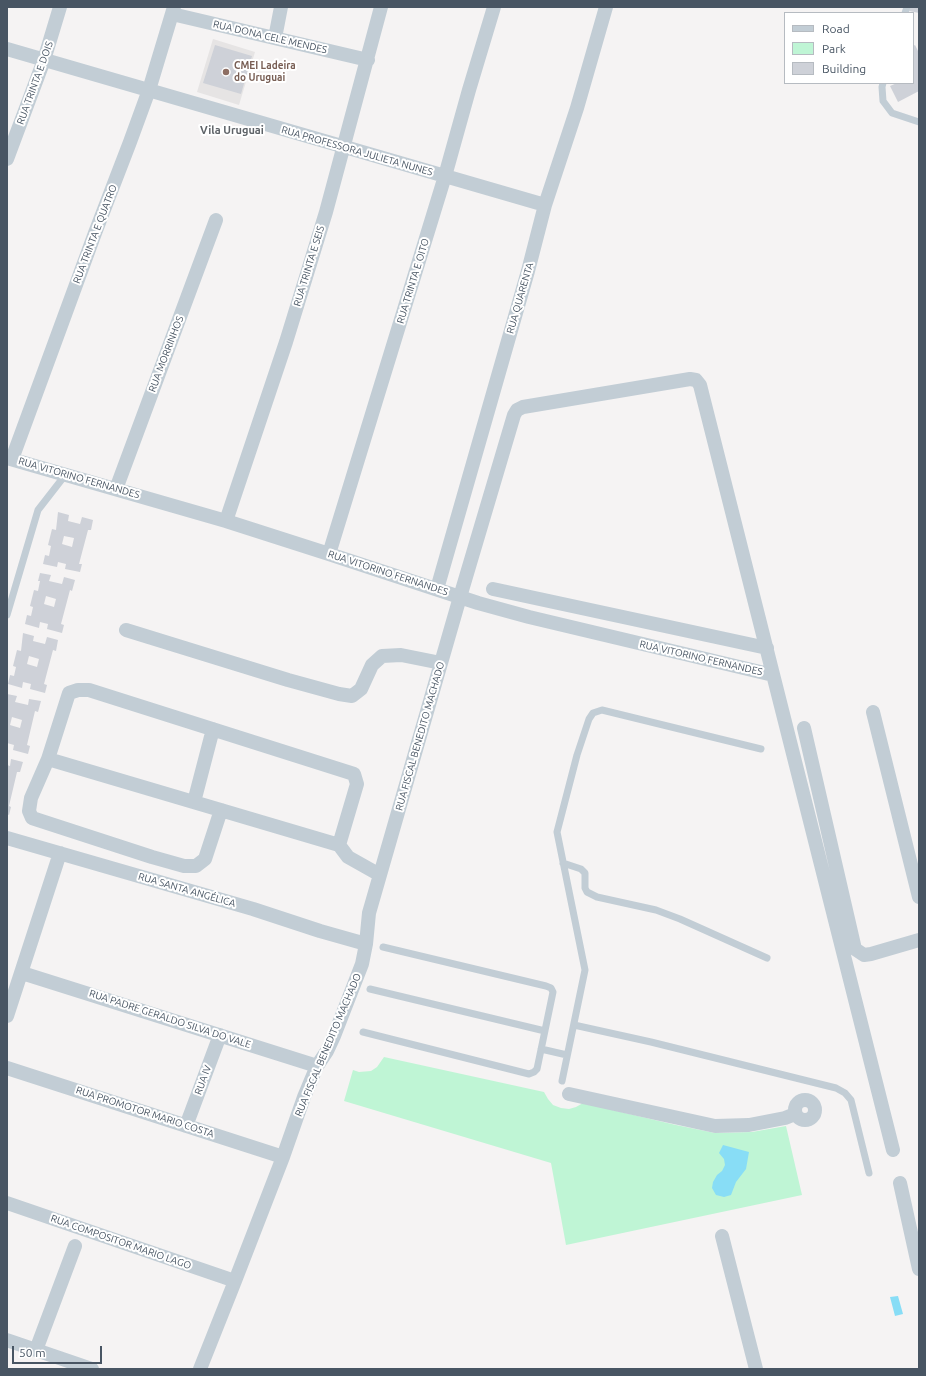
<!DOCTYPE html>
<meta charset="utf-8">
<style>
body{margin:0}
#map{position:relative;width:926px;height:1376px;overflow:hidden;background:#f5f3f3;font-family:Ubuntu,sans-serif}
canvas{display:block}
.frame{position:absolute;inset:0;border:8px solid #485563;pointer-events:none}
.legend{position:absolute;left:784px;top:12px;width:130px;height:72px;box-sizing:border-box;background:#fff;border:1px solid #b6bbc1;margin:0;padding:5px 7px;list-style:none;font-size:12px;color:#485563}
.legend li{display:flex;align-items:center;gap:8px;height:20px}
.legend b{width:20px;border:1px solid #b6bbc1}
.scale{position:absolute;left:12px;top:1346px;width:90px;height:18px;box-sizing:border-box;border:2px solid #485563;border-top:0;padding-left:5px;font-size:12px;line-height:14px;white-space:nowrap;color:#485563;-webkit-text-stroke:3px #fff;paint-order:stroke}
</style>
<div id="map">
<canvas width="926" height="1376"></canvas>
<div class="frame"></div>
<ul class="legend">
<li><b style="height:5px;background:#c2cdd5"></b>Road</li>
<li><b style="height:11px;background:#bff5d5"></b>Park</li>
<li><b style="height:11px;background:#ced1d8"></b>Building</li>
</ul>
<div class="scale">50 m</div>
</div>
<script>
const ctx = document.querySelector('canvas').getContext('2d');
ctx.lineJoin = 'round';
function paint(path, color) {
  ctx.fillStyle = color;
  ctx.fill(path, 'evenodd');
}
function poly(rows) {
  const path = new Path2D();
  for (const r of rows) {
    if (r.length === 3) {
      path.moveTo(r[0] + r[2], r[1]);
      path.arc(r[0], r[1], r[2], 0, 2 * Math.PI);
      continue;
    }
    path.moveTo(r[0], r[1]);
    for (let i = 2; i < r.length; i += 2) path.lineTo(r[i], r[i + 1]);
  }
  return path;
}
function stroke(path, color, width, dash) {
  ctx.strokeStyle = color;
  ctx.lineWidth = width;
  ctx.lineCap = dash ? 'butt' : 'round';
  ctx.setLineDash(dash || []);
  ctx.stroke(path);
}
function write(font, color, halo, rows, align = 'center') {
  ctx.font = font + ' Ubuntu,sans-serif';
  ctx.lineWidth = 4;
  ctx.setLineDash([]);
  ctx.textBaseline = 'middle';
  ctx.strokeStyle = halo;
  ctx.fillStyle = color;
  for (const [text, x, y, turn = 0] of rows) {
    ctx.save();
    ctx.translate(x, y);
    ctx.rotate((+turn || 0) * Math.PI / 180);
    ctx.textAlign = isNaN(turn) ? turn : align;
    if (halo) ctx.strokeText(text, 0, 0);
    ctx.fillText(text, 0, 0);
    ctx.restore();
  }
}
paint(poly([
 [213,39,255,52,239,105,197,92]
]), '#e6e4e4');
paint(poly([
 [384,1057,544,1092,548,1099,553,1105,561,1108,569,1109,576,1107,583,1103,676,1125,715,1133,752,1132,786,1126,802,1195,566,1245,551,1163,344,1101,353,1070,359,1072,371,1071,377,1067]
]), '#bff5d5');
paint(poly([
 [723,1145,749,1152,746,1169,736,1182,731,1195,724,1197,716,1195,712,1188,713,1182,717,1175,722,1171,725,1165,724,1159,719,1153],
 [898,1296,903,1314,895,1316,890,1297]
]), '#88ddf6');
paint(poly([
 [910,7,919,7,919,13,909,11],
 [215,45,252,56,241,94,203,83],
 [915,45,919,53,919,91,898,102,890,86,897,83,913,83,913,46],
 [58,512,69,515,68,521,80,524,82,517,93,520,91,530,88,530,79,564,82,564,80,572,65,569,66,564,58,562,57,567,43,564,45,555,49,556,51,546,48,545,52,529,56,530],
 [64,536,74,538,72,547,62,544],
 [40,573,51,575,49,581,62,584,64,577,75,580,72,591,70,590,61,624,64,625,62,633,47,629,48,624,40,622,39,628,25,624,27,615,31,616,33,607,30,606,34,590,38,591,40,581,38,581],
 [46,596,56,599,54,607,44,604],
 [23,633,34,636,33,641,45,644,47,637,58,640,56,651,53,650,44,684,47,685,45,693,30,689,31,684,23,682,22,688,8,684,10,675,14,676,16,667,13,666,17,650,21,651],
 [29,656,39,659,37,667,27,664],
 [7,694,17,696,15,702,28,705,29,699,41,701,38,712,35,711,27,745,30,746,28,754,13,750,14,745,7,743],
 [12,717,22,720,20,728,10,725],
 [11,759,23,762,20,772,17,772,9,806,11,807,9,815,7,814,7,765,10,766]
]), '#ced1d8');
stroke(poly([
 [905,13,907,7],
 [883,83,882,87,883,101,892,113,919,122],
 [7,615,38,510,66,474],
 [563,863,581,869,585,873,585,888,587,892,597,897,656,910,680,919,767,958],
 [370,989,545,1031],
 [574,1025,651,1042,836,1088,845,1093,851,1100,869,1173],
 [363,1032,529,1074,534,1072,537,1069,553,992,551,988,546,986,383,947],
 [541,1049,567,1055],
 [562,1081,585,970,557,832,577,755,589,719,593,713,602,710,761,749]
]), '#c2cdd5', 7);
stroke(poly([
 [172,14,368,60],
 [275,38,281,7],
 [7,49,545,205],
 [7,159,44,60,60,7],
 [7,458,226,521,329,554,478,603,529,617,773,675],
 [12,459,95,233,130,142,149,90,174,7],
 [116,489,216,220],
 [226,521,286,342,326,212,381,7],
 [329,554,445,176,469,90,494,7],
 [437,589,528,271,545,205,577,108,606,7],
 [493,589,767,648],
 [126,630,288,680,339,694,352,696,361,689,372,665,382,656,401,655,441,663],
 [873,712,919,897],
 [804,728,855,949,864,955,871,954,919,940],
 [48,759,31,798,29,811,32,818,152,857,184,866,196,866,205,859,221,810],
 [194,802,213,729],
 [7,838,253,909,320,931,366,944],
 [339,845,357,784,354,774,89,690,78,690,69,693,48,759,339,845,348,857,380,875],
 [22,973,317,1066],
 [7,1016,60,853],
 [7,1068,283,1157],
 [569,1094,715,1126,749,1125,785,1118,795,1114],
 [805,1110,10],
 [186,1126,220,1035],
 [900,1183,919,1269],
 [7,1203,235,1281],
 [722,1236,756,1369],
 [7,1340,92,1369],
 [36,1350,75,1246],
 [200,1369,235,1281,283,1157,304,1097,317,1066,327,1051,334,1036,362,964,366,944,369,913,460,597,514,415,517,410,523,407,690,379,696,380,700,385,893,1150]
]), '#c2cdd5', 14);
for (const [x, y, r, color] of [
 [226,72,4,"#8d6e63"]
]) {
  const dot = new Path2D();
  dot.arc(x, y, r, 0, 2 * Math.PI);
  ctx.fillStyle = color;
  ctx.fill(dot);
  stroke(dot, '#fff', 1.5);
}
write('10px', '#485563', '#fff', [
 ["RUA DONA CELE MENDES",270,37,13],
 ["RUA TRINTA E DOIS",35,83,-70],
 ["RUA PROFESSORA JULIETA NUNES",357,151,16],
 ["RUA TRINTA E QUATRO",95,234,-69],
 ["RUA TRINTA E SEIS",309,266,-73],
 ["RUA TRINTA E OITO",413,281,-73],
 ["RUA QUARENTA",520,298,-74],
 ["RUA MORRINHOS",166,354,-69],
 ["RUA VITORINO FERNANDES",79,478,16],
 ["RUA VITORINO FERNANDES",388,573,18],
 ["RUA VITORINO FERNANDES",701,658,13],
 ["RUA FISCAL BENEDITO MACHADO",420,736,-74],
 ["RUA SANTA ANGÉLICA",187,890,16],
 ["RUA PADRE GERALDO SILVA DO VALE",170,1019,18],
 ["RUA FISCAL BENEDITO MACHADO",328,1045,-67],
 ["RUA IV",203,1080,-70],
 ["RUA PROMOTOR MARIO COSTA",145,1112,18],
 ["RUA COMPOSITOR MARIO LAGO",121,1242,19]
]);
write('bold 10px', '#785e54', '#fff', [
 ["CMEI Ladeira",234,66],
 ["do Uruguai",234,78]
], 'left');
write('bold 11px', '#5e6368', '#fff', [
 ["Vila Uruguai",232,130]
]);
</script>
